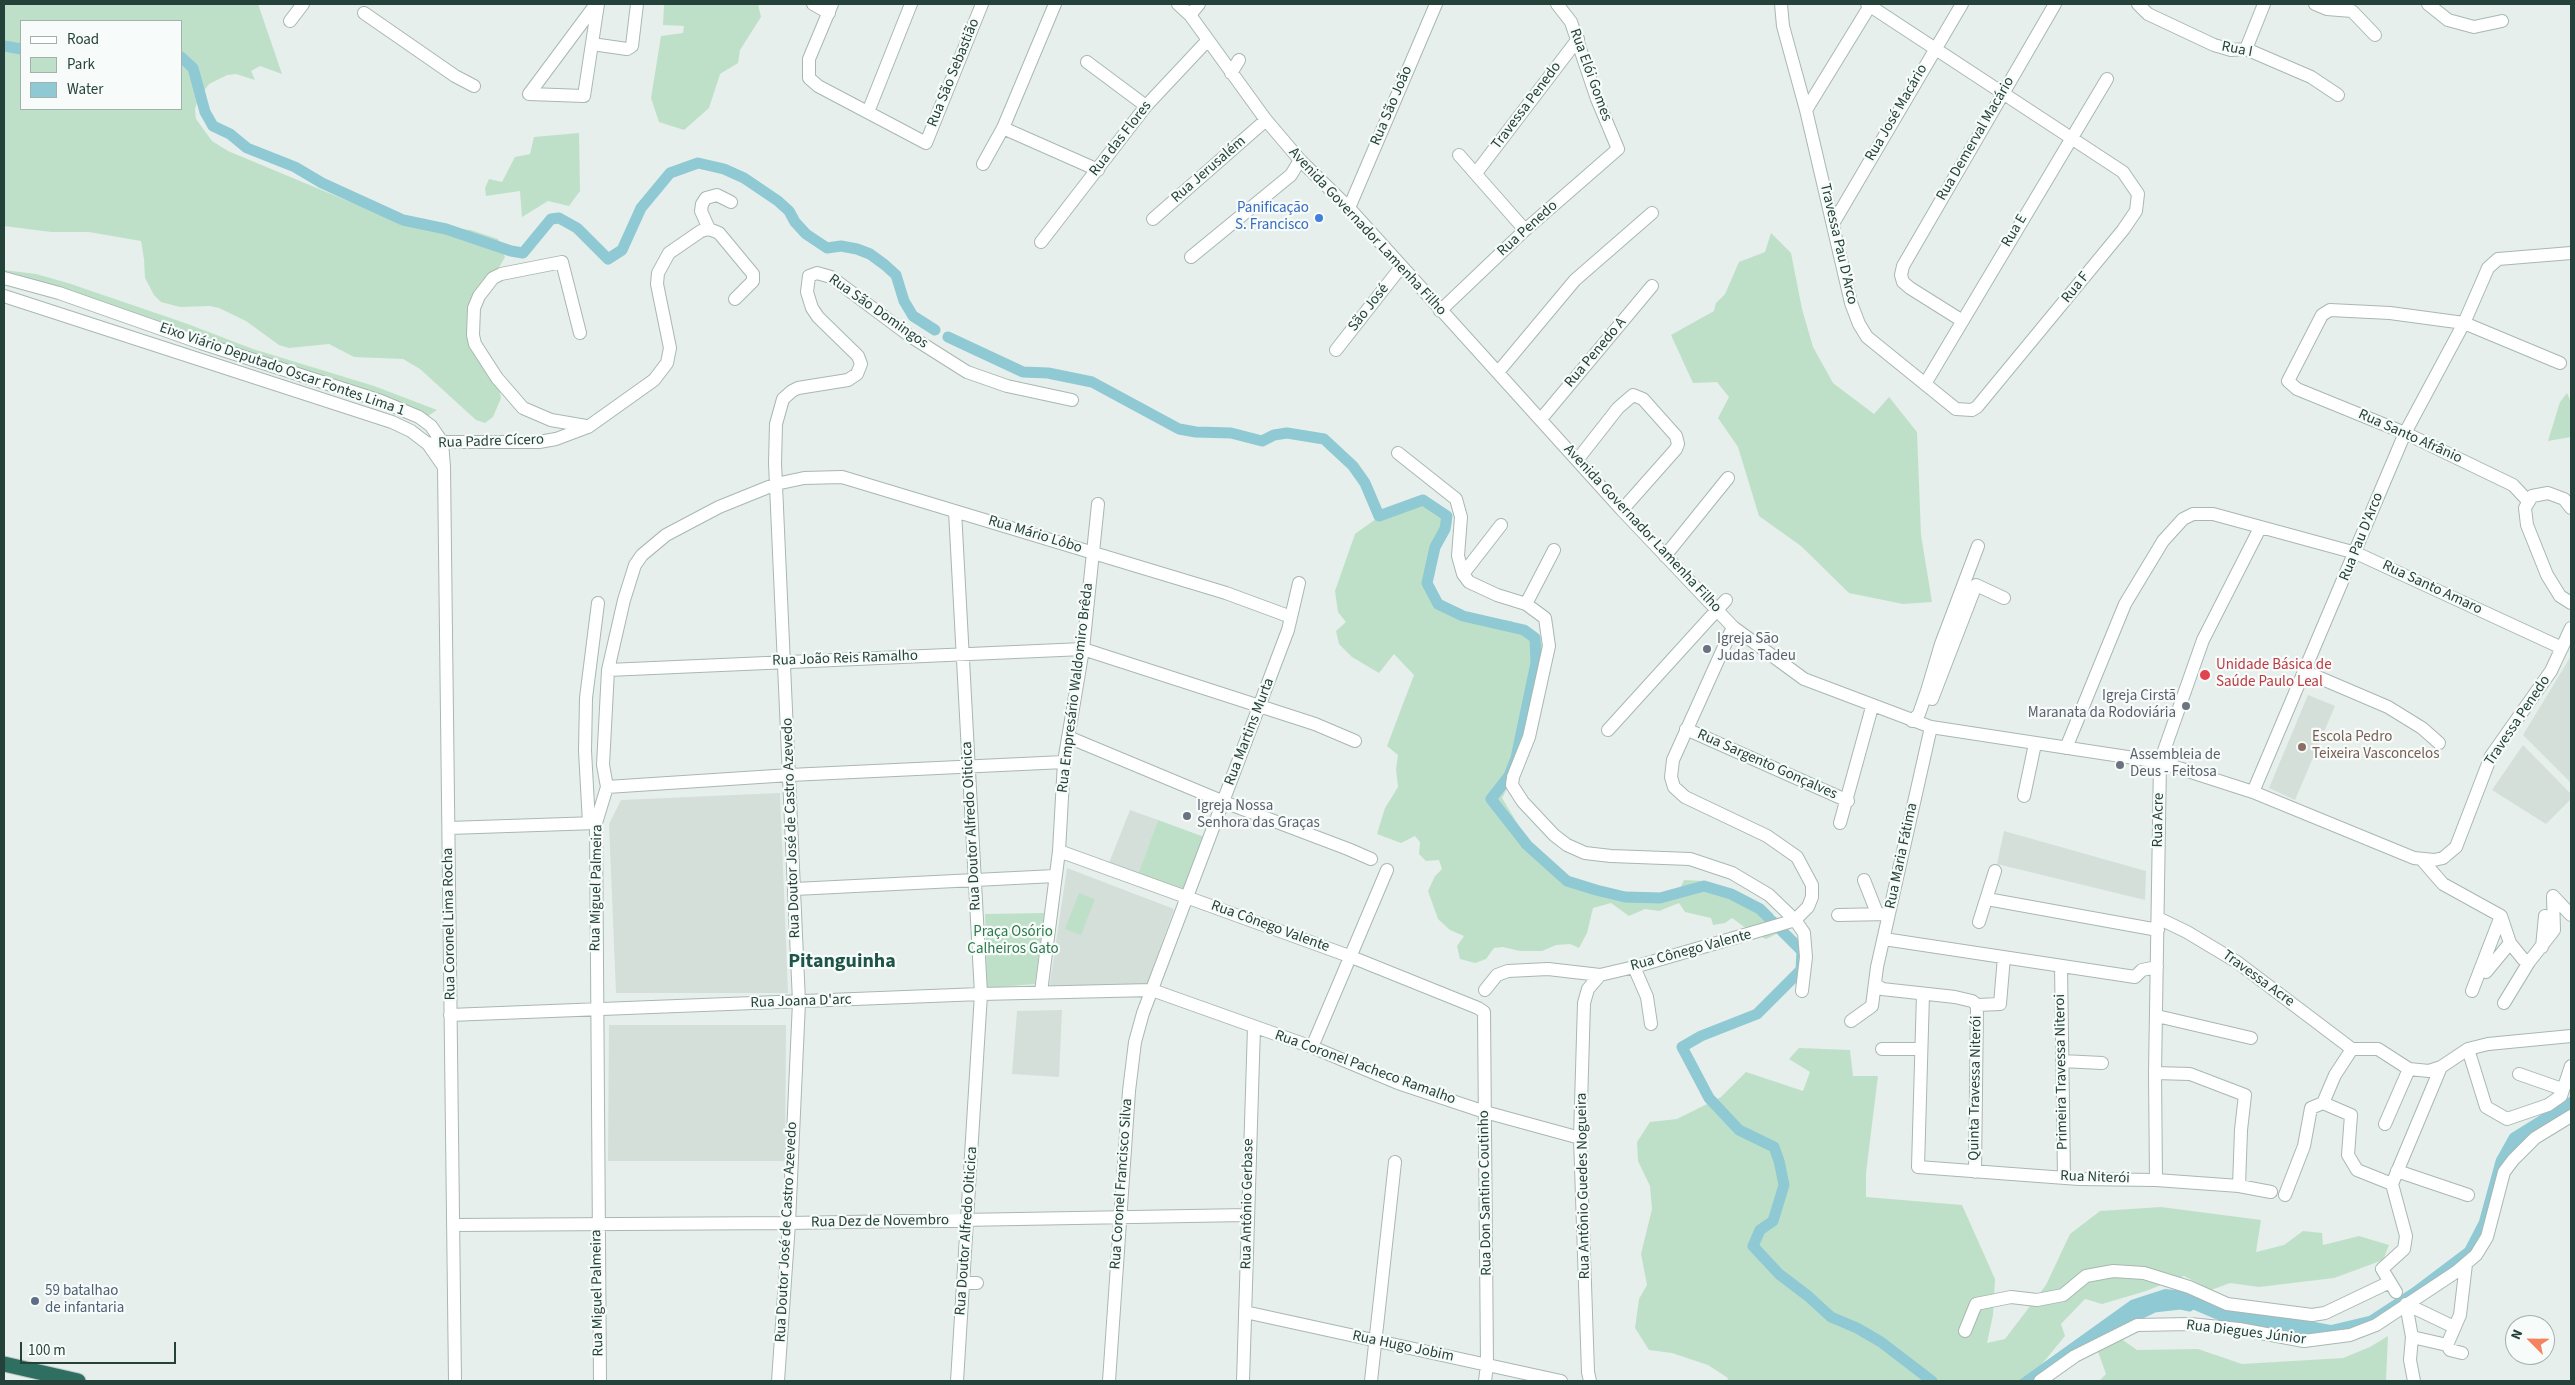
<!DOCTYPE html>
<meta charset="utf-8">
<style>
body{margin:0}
#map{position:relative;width:2575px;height:1385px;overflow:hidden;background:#e6efeb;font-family:"Source Sans 3",sans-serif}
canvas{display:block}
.frame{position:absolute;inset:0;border:5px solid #24423a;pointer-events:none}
.legend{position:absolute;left:20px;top:20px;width:162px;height:90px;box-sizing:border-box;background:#f7fbf9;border:1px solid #a3b1ad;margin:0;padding:6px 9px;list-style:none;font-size:15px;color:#24423a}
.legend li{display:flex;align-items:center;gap:10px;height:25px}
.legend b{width:25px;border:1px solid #a3b1ad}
.north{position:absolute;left:2505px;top:1315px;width:50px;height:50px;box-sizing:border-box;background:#f7fbf9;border:1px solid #a3b1ad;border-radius:50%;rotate:293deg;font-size:14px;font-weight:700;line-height:20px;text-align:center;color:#24423a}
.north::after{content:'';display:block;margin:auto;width:18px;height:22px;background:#f4845f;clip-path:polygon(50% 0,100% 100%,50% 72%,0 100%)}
.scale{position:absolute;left:20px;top:1342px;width:156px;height:22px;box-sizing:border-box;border:2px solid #24423a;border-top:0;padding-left:6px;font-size:15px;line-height:18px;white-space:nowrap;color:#24423a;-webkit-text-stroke:4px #f7fbf9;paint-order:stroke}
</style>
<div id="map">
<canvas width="2575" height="1385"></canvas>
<div class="frame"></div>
<ul class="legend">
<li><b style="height:6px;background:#fff"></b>Road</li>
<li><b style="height:14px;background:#bfe0c8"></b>Park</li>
<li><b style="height:14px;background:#8ec9d4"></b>Water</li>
</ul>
<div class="north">N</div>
<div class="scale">100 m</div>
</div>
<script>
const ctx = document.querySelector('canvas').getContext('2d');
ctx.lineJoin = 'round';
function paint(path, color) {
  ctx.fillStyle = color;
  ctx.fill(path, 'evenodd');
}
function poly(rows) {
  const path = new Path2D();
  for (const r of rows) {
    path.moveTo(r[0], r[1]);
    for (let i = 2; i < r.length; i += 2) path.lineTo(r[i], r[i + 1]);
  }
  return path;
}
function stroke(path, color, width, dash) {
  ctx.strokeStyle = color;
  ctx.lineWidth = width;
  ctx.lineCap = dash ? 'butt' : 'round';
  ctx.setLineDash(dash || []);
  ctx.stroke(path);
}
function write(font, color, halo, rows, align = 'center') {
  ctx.font = font + ' "Source Sans 3",sans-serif';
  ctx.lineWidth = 4.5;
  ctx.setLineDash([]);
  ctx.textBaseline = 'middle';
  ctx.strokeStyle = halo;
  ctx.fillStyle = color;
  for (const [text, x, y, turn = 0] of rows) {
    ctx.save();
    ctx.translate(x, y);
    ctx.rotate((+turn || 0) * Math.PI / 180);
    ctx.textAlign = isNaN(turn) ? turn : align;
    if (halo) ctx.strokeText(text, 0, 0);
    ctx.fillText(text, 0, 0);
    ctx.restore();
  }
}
paint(poly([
 [2571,656,2571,783,2523,735],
 [2308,695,2335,706,2295,800,2269,788],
 [2523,745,2571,794,2571,799,2546,824,2492,790],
 [780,793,788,993,616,993,609,824,621,800],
 [1130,810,1158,820,1138,874,1109,863],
 [2004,831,2146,871,2145,900,1997,864],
 [1067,868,1174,909,1147,984,1049,989],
 [1062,1010,1059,1077,1012,1074,1017,1011],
 [609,1025,786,1025,785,1161,608,1161]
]), '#d4dfda');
paint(poly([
 [4,4,258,4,282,74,260,66,251,71,255,80,236,74,227,75,209,84,198,99,195,109,196,119,212,141,228,151,360,206,405,218,423,226,471,230,498,239,505,257,481,299,471,337,499,388,501,398,493,417,485,423,476,420,420,369,403,359,354,357,329,344,289,348,279,345,246,321,219,308,210,306,180,307,161,302,154,295,145,278,144,259,141,241,89,232,51,232,4,226],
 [21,21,181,21,181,109,21,109],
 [664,4,758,4,761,17,740,50,738,63,720,74,709,108,684,130,659,122,651,98,661,36,683,33,684,26,663,25],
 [579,133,580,191,569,206,548,201,522,217,520,191,486,196,485,188,489,179,502,182,515,157,530,154,534,137],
 [1771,233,1791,253,1802,309,1813,347,1833,383,1874,414,1889,397,1917,432,1921,535,1932,602,1903,604,1849,593,1801,546,1759,516,1738,447,1718,418,1729,397,1717,382,1693,383,1671,335,1714,311,1716,303,1725,294,1739,262,1765,252],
 [4,270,36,274,68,283,185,323,253,349,374,386,437,410,428,416,367,393,4,276],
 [2567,393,2571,402,2571,437,2548,441,2560,402],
 [1423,500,1442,509,1452,523,1432,563,1432,592,1436,599,1463,616,1511,621,1539,635,1544,651,1516,771,1502,798,1528,841,1547,862,1568,878,1591,890,1660,893,1680,889,1684,880,1704,881,1769,914,1780,932,1766,939,1754,934,1732,918,1725,923,1713,925,1711,918,1685,912,1679,903,1659,911,1645,909,1629,916,1611,903,1593,908,1587,933,1579,948,1570,944,1556,945,1542,951,1520,951,1503,947,1494,948,1486,959,1475,963,1460,959,1457,946,1464,936,1450,930,1438,919,1428,891,1435,876,1442,869,1439,860,1426,861,1419,854,1420,842,1415,836,1401,843,1377,834,1385,808,1398,787,1396,769,1398,755,1387,746,1414,675,1394,654,1379,673,1352,657,1339,644,1336,631,1346,622,1338,612,1335,591,1355,534,1384,513],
 [1158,820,1207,838,1187,892,1138,874],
 [1079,893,1095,899,1081,935,1065,929],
 [1044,913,1035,984,987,988,985,914],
 [1799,1048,1850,1050,1853,1076,1878,1076,1866,1173,1866,1197,1962,1205,1995,1279,1993,1315,1987,1343,2005,1339,2046,1285,2070,1234,2100,1211,2161,1207,2261,1220,2256,1252,2284,1245,2303,1231,2322,1233,2323,1245,2359,1236,2389,1245,2383,1260,2334,1278,2259,1287,2230,1283,2211,1290,2184,1276,2146,1291,2102,1304,2085,1299,2061,1324,2065,1336,2028,1381,1727,1381,1728,1378,1708,1365,1672,1353,1649,1350,1635,1328,1639,1299,1647,1285,1641,1254,1652,1209,1650,1186,1638,1161,1637,1142,1650,1122,1677,1119,1721,1097,1746,1072,1803,1091,1810,1072,1789,1059],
 [2388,1336,2386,1381,2099,1381,2106,1374,2097,1349,2120,1338,2137,1350,2198,1349,2242,1364,2343,1358,2370,1347]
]), '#bfe0c8');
paint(poly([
 [2571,1096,2571,1114,2507,1165,2476,1254,2376,1324,2324,1339,2239,1329,2180,1304,2154,1307,2121,1323,2039,1381,2018,1381,2131,1300,2165,1289,2185,1291,2293,1318,2331,1325,2369,1316,2412,1288,2465,1248,2479,1221,2496,1159,2510,1134]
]), '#8ec9d4');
stroke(poly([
 [4,46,21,49],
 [181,57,193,68,205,112,213,126,230,134,247,148,295,167,322,183,403,220,446,229,511,251,523,253,551,219,559,218,577,228,608,259,622,250,641,208,670,173,698,163,724,169,744,178,778,201,789,211,795,222,806,234,827,248,841,246,857,249,870,254,885,265,896,275,904,301,913,316,935,330],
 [948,337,1023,372,1048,373,1092,382,1179,429,1196,432,1231,433,1262,441,1274,435,1287,433,1324,439,1353,466,1365,483,1379,516,1423,500,1447,516,1445,529,1435,547,1427,583,1438,604,1463,616,1524,630,1535,638,1536,663,1516,758,1509,776,1491,799,1527,845,1567,881,1596,890,1625,897,1660,898,1704,886,1731,894,1760,909,1769,918],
 [1772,921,1802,951,1801,970,1757,1014,1701,1036,1682,1047,1709,1098,1739,1130,1774,1147,1779,1161,1784,1185,1773,1221,1760,1230,1753,1246,1779,1274,1808,1296,1831,1317,1857,1328,1881,1342,1932,1381],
 [2097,1341,2121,1323,2154,1307,2180,1304,2189,1306]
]), '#8ec9d4', 11);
const minor = poly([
 [813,4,829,13],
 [832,4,809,59,809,78,818,86,926,143,982,4],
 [1178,4,1190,15,1266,120,1300,160,1349,208,1622,510,1733,627,1804,679,1931,727,2160,762,2253,792,2414,858,2434,860,2443,858,2456,847,2491,756,2551,671,2571,628],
 [1781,4,1783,26,1806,110,1851,303,1859,324,1867,337,1956,409,1972,410,1977,407,2123,230,2136,211,2138,194,2123,172,1867,4],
 [2138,4,2148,14,2214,45,2231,50,2246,49,2311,77,2338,95],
 [2315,4,2327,9,2352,11,2375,35],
 [2428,4,2448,20,2474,27,2502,21],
 [364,13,455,76,474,86],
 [1190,15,1199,4],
 [290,21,303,4],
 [592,44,627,49,632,46,637,4],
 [2246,49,2264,4],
 [1087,62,1146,106],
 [1231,73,1239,60],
 [529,94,584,96,598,4],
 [529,94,596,4],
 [1806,110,1871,4],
 [868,112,911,4],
 [1003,128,1098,170],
 [1459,155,1525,230],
 [983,164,1003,128,1055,4],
 [1476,173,1578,39],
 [1349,208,1436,4],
 [1153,219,1266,120],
 [1834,222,1962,4],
 [709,229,701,211,702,204,706,198,717,195,731,202],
 [1041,242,1146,106,1207,41],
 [1191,257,1291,175,1300,160],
 [4,278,59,293,201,343,381,401,419,417,431,426,442,442,444,467,455,1381],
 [4,296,392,422,411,431,428,444,444,467],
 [1440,311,1525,230,1618,149,1597,99,1571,22,1557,4],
 [1961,320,1910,288,1903,282,1901,275,1903,266,2055,4],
 [580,333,562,262,501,274,493,278,479,296,474,308,473,335,475,344,497,378,523,408,551,420,586,426],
 [1336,350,1401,267],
 [1499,371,1575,280,1652,213],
 [1925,384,2107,79],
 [1541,419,1652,286],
 [428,444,442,442,539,442,556,439,588,427,654,380,667,363,670,348,657,284,658,273,669,253,701,231,709,229,719,233,753,274,753,281,735,299],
 [1398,453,1456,499,1461,517,1458,556,1463,574,1469,582,1497,595,1526,604,1545,618,1549,646,1529,737,1513,777,1512,785,1523,802,1554,835,1567,845,1585,853,1611,856,1690,859,1732,873,1769,895,1795,920,1804,933,1806,957,1802,991],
 [1578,459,1618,408,1633,395,1643,399,1676,436,1678,444,1676,449,1622,510],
 [2528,501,2513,485,2405,433,2297,389,2288,381,2322,315,2330,310,2390,313,2464,323,2560,363],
 [2571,508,2564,499,2548,493,2532,496,2525,508,2527,525,2547,575,2560,596,2571,603],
 [955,511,981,994,957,1381],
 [1665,556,1728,478],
 [1463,574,1501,525],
 [1526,604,1554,550],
 [608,670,1083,649,1315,724,1355,741],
 [2306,672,2388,707,2422,728,2439,743],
 [1932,699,1976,585,2004,598],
 [1912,721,1919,714,1927,691,1941,644,1978,546],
 [1686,729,1848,801],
 [1608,730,1726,600],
 [1068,737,1224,802,1348,849,1371,859],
 [2066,748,2125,604,2163,541,2183,519,2193,514,2213,514,2356,553,2562,648],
 [607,787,790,775,1064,762],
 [2253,792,2405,433,2464,323,2488,268,2498,259,2571,253],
 [2024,796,2035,744],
 [589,823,585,751,586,698,598,603],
 [1840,823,1872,707],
 [449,828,596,823],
 [1059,851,1349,956,1478,1008,1484,1012,1487,1365,1485,1381],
 [2423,861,2443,884,2501,916,2510,943,2523,959,2529,962],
 [1864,880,1877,913],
 [795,889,1055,876],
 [2553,896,2571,915],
 [1987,899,2158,930],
 [1838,915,1889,914],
 [2158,918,2187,932,2237,962,2352,1049],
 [1979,922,1995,871],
 [1884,939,2135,977,2142,970,2157,967],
 [2542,947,2545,916],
 [2061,966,2064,1178],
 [1634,967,1647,997,1651,1024],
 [2486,972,2510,943],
 [1875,984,1882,989,1955,997,1972,1001,1977,1005],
 [1485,990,1497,975,1508,971,1548,969,1600,975,1634,967,1782,924,1795,920,1808,907,1812,897,1812,885,1797,857,1767,836,1685,797,1674,787,1671,777,1673,760,1733,627],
 [2472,991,2501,916],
 [1041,992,1059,851,1064,762,1083,649,1098,504],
 [1923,994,1918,1167,2079,1179,2156,1180,2239,1186,2271,1192],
 [2504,1003,2529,962,2554,930,2553,896],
 [1977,1005,2000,1004,2004,957],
 [450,1015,981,994,1152,990,1312,1047,1398,1083,1485,1112,1580,1138],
 [2157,1016,2251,1038],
 [1851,1021,1872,1006,1877,967,1931,727],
 [2571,1036,2488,1044,2468,1049,2486,1107,2507,1119,2548,1105,2561,1096,2571,1066],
 [1312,1047,1387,870],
 [1882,1049,1921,1049],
 [2352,1049,2378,1049,2409,1069,2429,1071,2441,1067,2468,1049],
 [2062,1061,2102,1063],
 [2155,1073,2190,1074,2245,1095,2241,1130,2239,1186],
 [2519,1074,2562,1089],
 [2323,1103,2351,1115,2348,1155,2357,1170,2392,1184],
 [2385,1124,2409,1069],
 [2397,1171,2468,1195],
 [1975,1172,1977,1005],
 [2156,1180,2155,1073,2160,762,2203,640,2260,528],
 [2285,1195,2304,1146,2311,1108,2323,1103,2335,1075,2352,1049],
 [453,1225,789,1223,1247,1215],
 [964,1283,977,1283],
 [2396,1292,2382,1269,2404,1249,2406,1236,2392,1184,2441,1067],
 [2406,1304,2412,1337,2410,1360,2414,1381],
 [2406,1304,2454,1327],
 [1245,1312,1561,1381],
 [1965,1331,1976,1304,2011,1297,2037,1300,2063,1295,2086,1276,2113,1271,2144,1273,2189,1287,2227,1304,2312,1315,2325,1313,2390,1282],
 [2412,1337,2447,1345],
 [2462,1353,2450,1350,2447,1345,2460,1315,2466,1264],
 [600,1381,596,823,607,787,603,765,608,670,624,600,635,565,642,555,666,535,719,507,776,484,804,478,842,477,1226,593,1291,617],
 [778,1381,789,1223,799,1002,775,463,776,424,783,399,792,391,798,388,848,380,857,374,861,364,858,356,818,317,812,308,807,292,809,276,817,273,831,277,910,336,967,372,1007,386,1072,400],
 [1109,1381,1129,1091,1135,1042,1143,1013,1288,630,1299,583],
 [1243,1381,1254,1027],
 [1371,1381,1395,1162],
 [1590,1381,1588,1372,1580,1138,1584,1003,1588,989,1600,975],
 [2040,1381,2075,1356,2137,1325,2190,1324,2239,1329,2304,1341,2350,1335,2376,1325,2456,1272,2476,1255,2487,1237,2504,1172,2513,1160,2535,1138,2571,1116]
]);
const highway = poly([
 [4,1364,78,1381]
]);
stroke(minor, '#a8b8b2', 14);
stroke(highway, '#c2cac8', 17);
stroke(minor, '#fff', 12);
stroke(highway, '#2f6f62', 15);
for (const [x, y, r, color] of [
 [1319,218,5,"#3f7fe0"],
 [1707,649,5,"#6b7280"],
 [2205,675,6,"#e0444e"],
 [2186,706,5,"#6b7280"],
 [2302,747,5,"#8d6e63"],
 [2120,765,5,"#6b7280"],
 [1187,816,5,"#6b7280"],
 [35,1301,5,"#5c6f8a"]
]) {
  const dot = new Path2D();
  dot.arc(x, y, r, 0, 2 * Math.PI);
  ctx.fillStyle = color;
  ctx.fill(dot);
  stroke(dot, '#f7fbf9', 2);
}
write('15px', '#24423a', '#f7fbf9', [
 ["Rua I",2237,50,11],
 ["Rua São Sebastião",954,73,-68],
 ["Rua Elói Gomes",1590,75,70],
 ["Rua São João",1392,106,-67],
 ["Travessa Penedo",1527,106,-53],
 ["Rua José Macário",1897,113,-60],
 ["Rua das Flores",1121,139,-52],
 ["Rua Demerval Macário",1976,139,-60],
 ["Rua Jerusalém",1209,170,-41],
 ["Rua Penedo",1528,229,-42],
 ["Rua E",2015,231,-59],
 ["Avenida Governador Lamenha Filho",1367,232,47],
 ["Travessa Pau D'Arco",1838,244,77],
 ["Rua F",2076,288,-51],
 ["São José",1369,308,-52],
 ["Rua São Domingos",878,312,35],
 ["Rua Penedo A",1596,353,-50],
 ["Eixo Viário Deputado Oscar Fontes Lima 1",282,370,19],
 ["Rua Santo Afrânio",2410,437,24],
 ["Rua Padre Cícero",491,442,-2],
 ["Avenida Governador Lamenha Filho",1642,529,47],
 ["Rua Mário Lôbo",1035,535,17],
 ["Rua Pau D'Arco",2362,537,-68],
 ["Rua Santo Amaro",2432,588,25],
 ["Rua João Reis Ramalho",845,659,-2],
 ["Rua Empresário Waldomiro Brêda",1076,688,-83],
 ["Travessa Penedo",2518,721,-56],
 ["Rua Martins Murta",1250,732,-69],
 ["Rua Sargento Gonçalves",1767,765,24],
 ["Rua Acre",2159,820,-89],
 ["Rua Doutor Alfredo Oiticica",972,826,-93],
 ["Rua Doutor José de Castro Azevedo",792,828,-92],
 ["Rua Maria Fátima",1902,856,-78],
 ["Rua Miguel Palmeira",597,888,-89],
 ["Rua Coronel Lima Rocha",450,924,-91],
 ["Rua Cônego Valente",1270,927,20],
 ["Rua Cônego Valente",1691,951,-15],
 ["Travessa Acre",2258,979,36],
 ["Rua Joana D'arc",801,1002,-2],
 ["Rua Coronel Pacheco Ramalho",1365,1068,20],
 ["Primeira Travessa Niteroi",2062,1072,-91],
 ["Quinta Travessa Niterói",1976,1088,-89],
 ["Rua Niterói",2095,1178,2],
 ["Rua Coronel Francisco Silva",1122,1184,-86],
 ["Rua Antônio Guedes Nogueira",1584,1186,-91],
 ["Rua Don Santino Coutinho",1486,1193,-91],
 ["Rua Antônio Gerbase",1248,1204,-89],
 ["Rua Dez de Novembro",880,1222,-1],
 ["Rua Doutor Alfredo Oiticica",967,1231,-86],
 ["Rua Doutor José de Castro Azevedo",787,1232,-87],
 ["Rua Miguel Palmeira",598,1293,-91],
 ["Rua Diegues Júnior",2246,1333,7],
 ["Rua Hugo Jobim",1403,1347,12]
]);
write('15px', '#366cbe', '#f7fbf9', [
 ["Panificação",1309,209],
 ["S. Francisco",1309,226]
], 'right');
write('15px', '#5b616d', '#f7fbf9', [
 ["Igreja São",1717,640],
 ["Judas Tadeu",1717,657],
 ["Igreja Cirstã",2176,697,"right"],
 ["Maranata da Rodoviária",2176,714,"right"],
 ["Assembleia de",2130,756],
 ["Deus - Feitosa",2130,773],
 ["Igreja Nossa",1197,807],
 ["Senhora das Graças",1197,824]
], 'left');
write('15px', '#be3a42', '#f7fbf9', [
 ["Unidade Básica de",2216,666],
 ["Saúde Paulo Leal",2216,683]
], 'left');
write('15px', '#785e54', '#f7fbf9', [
 ["Escola Pedro",2312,738],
 ["Teixeira Vasconcelos",2312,755]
], 'left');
write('15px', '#2d7a4b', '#f7fbf9', [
 ["Praça Osório",1013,933],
 ["Calheiros Gato",1013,950]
]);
write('15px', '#4e5e75', '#f7fbf9', [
 ["59 batalhao",45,1292],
 ["de infantaria",45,1309]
], 'left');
write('bold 20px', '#1f5548', '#f7fbf9', [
 ["Pitanguinha",842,963]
]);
</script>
